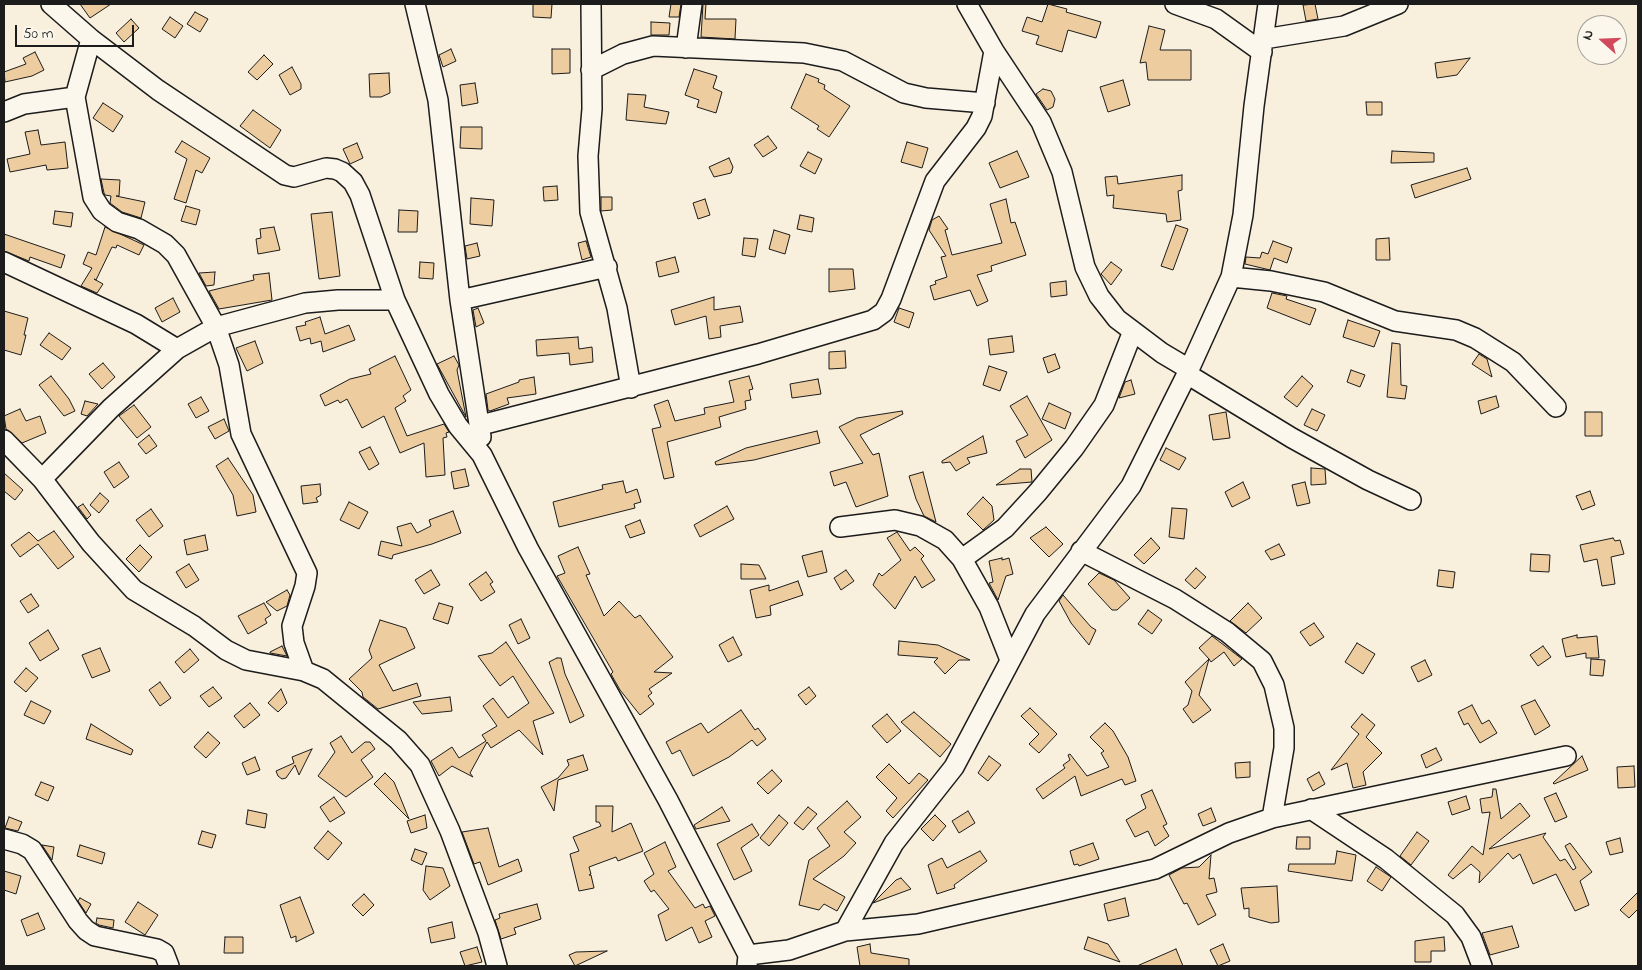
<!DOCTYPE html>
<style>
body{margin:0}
#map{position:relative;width:1642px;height:970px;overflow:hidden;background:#f8efdd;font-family:"Indie Flower",sans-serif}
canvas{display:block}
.frame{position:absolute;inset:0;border:5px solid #1c1c1c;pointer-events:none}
.north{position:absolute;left:1577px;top:15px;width:50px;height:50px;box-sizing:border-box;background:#fbf7ec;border:1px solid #a29f99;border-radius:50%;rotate:290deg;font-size:14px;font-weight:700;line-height:20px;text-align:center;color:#1c1c1c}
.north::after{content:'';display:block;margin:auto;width:18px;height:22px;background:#d1495b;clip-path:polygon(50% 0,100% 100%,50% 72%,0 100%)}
.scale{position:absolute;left:15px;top:25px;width:119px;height:22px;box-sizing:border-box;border:2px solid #1c1c1c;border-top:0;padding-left:6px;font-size:15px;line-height:18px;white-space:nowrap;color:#1c1c1c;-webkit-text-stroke:4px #fbf7ec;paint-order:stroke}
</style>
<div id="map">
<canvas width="1642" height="970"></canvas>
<div class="frame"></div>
<div class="north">N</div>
<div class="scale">50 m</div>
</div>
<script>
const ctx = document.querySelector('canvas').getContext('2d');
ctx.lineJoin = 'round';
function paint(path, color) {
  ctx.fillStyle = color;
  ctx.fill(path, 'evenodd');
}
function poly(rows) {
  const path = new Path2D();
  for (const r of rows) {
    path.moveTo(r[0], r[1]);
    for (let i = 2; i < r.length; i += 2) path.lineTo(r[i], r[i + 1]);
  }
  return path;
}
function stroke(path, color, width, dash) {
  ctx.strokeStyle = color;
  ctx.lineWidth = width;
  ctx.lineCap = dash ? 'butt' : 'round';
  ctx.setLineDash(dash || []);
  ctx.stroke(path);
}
const building = poly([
 [80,4,111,4,90,18,80,4],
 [533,4,552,4,551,18,533,17,533,4],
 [671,4,681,4,679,17,669,17,671,4],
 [703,4,706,4,705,19,736,19,735,39,701,37,703,4],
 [1048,4,1067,9,1066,12,1101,22,1096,38,1068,30,1062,52,1036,44,1039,36,1022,31,1027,17,1042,22,1048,4],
 [1315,4,1318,19,1306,21,1303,5,1315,4],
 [195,12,208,19,200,32,187,24,195,12],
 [170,17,183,26,175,38,162,29,170,17],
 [131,19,139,28,124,42,116,33,131,19],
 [651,22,670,23,669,35,651,35,651,22],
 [1149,26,1165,30,1160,50,1191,50,1191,80,1148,80,1146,62,1140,63,1149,26],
 [451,49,456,61,443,67,439,55,451,49],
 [552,49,570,49,570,73,552,74,552,49],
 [35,52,44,70,32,76,5,82,4,72,26,64,23,58,35,52],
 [264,55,273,64,257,80,248,72,264,55],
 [1470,58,1457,75,1437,78,1435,63,1470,58],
 [292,67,301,84,301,89,290,95,279,75,292,67],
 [694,69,717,76,713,88,722,92,716,113,697,107,699,100,685,95,694,69],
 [389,73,390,93,381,97,370,97,369,74,389,73],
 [806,74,819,79,818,82,825,85,824,89,850,106,829,137,817,129,819,126,791,108,806,74],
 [1123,80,1130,105,1108,112,1100,87,1123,80],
 [475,83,478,103,462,106,460,85,475,83],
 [1043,89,1051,91,1055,99,1053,107,1047,110,1036,94,1043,89],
 [628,94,646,95,644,107,669,112,666,124,626,120,628,94],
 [1366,102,1382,102,1382,115,1367,115,1366,102],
 [103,103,123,116,113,132,93,118,103,103],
 [253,110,281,130,270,148,240,126,253,110],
 [461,127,482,127,482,149,460,148,461,127],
 [38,130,41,145,65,142,68,168,47,170,46,165,10,172,7,159,30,154,25,132,38,130],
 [768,136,777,148,763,157,754,145,768,136],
 [182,141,210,158,202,173,196,170,186,203,174,199,187,159,175,152,182,141],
 [907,142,928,148,922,168,901,162,907,142],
 [357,143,363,158,350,164,343,149,357,143],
 [1017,151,1029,177,1000,188,989,163,1017,151],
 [1392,151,1434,153,1434,162,1391,163,1392,151],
 [808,152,822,159,815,174,800,166,808,152],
 [729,158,733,167,731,173,714,177,709,167,729,158],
 [1467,168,1471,179,1415,198,1411,185,1467,168],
 [1182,175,1182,190,1178,191,1181,220,1167,222,1166,214,1113,208,1114,195,1107,196,1105,177,1117,176,1118,184,1182,175],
 [101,179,120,180,119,196,116,196,145,202,141,218,122,212,110,203,111,196,105,195,104,193,101,179],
 [557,186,558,200,544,201,543,187,557,186],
 [601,197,612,197,612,210,601,211,601,197],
 [471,198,494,200,492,226,470,224,471,198],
 [705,199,710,215,698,219,693,203,705,199],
 [1006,199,1011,223,1015,222,1026,255,991,266,992,271,977,275,988,301,977,306,970,290,934,300,930,286,936,284,935,281,947,277,941,257,946,256,929,230,932,220,939,216,948,229,945,230,952,255,1002,243,990,204,1006,199],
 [186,206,200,210,196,225,181,221,186,206],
 [399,210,418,211,417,232,398,232,399,210],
 [55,211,73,213,71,227,53,224,55,211],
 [332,212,340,276,319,279,311,214,332,212],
 [800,215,814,218,812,232,797,229,800,215],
 [1176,225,1188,229,1173,270,1161,266,1176,225],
 [105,227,144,245,139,255,117,245,116,248,112,247,96,280,94,279,103,284,97,293,81,286,92,268,83,264,88,252,96,255,105,227],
 [274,227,280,250,258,254,256,239,261,238,260,229,274,227],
 [774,230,790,235,785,254,769,249,774,230],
 [4,234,65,255,61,268,30,257,29,261,4,251,4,234],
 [744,238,758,239,755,257,742,255,744,238],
 [1389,238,1390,260,1376,260,1376,239,1389,238],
 [586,241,591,257,582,260,578,243,586,241],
 [1273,241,1292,248,1287,263,1274,258,1270,270,1245,264,1246,257,1260,258,1262,252,1268,254,1273,241],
 [477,243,480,256,467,259,465,246,477,243],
 [675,257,679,272,659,277,656,262,675,257],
 [420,262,434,263,433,279,419,278,420,262],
 [1111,262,1122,270,1111,285,1101,274,1111,262],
 [829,269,853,269,855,289,829,292,829,269],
 [215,272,214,285,206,286,199,273,215,272],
 [269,273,272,300,219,309,210,293,209,291,254,280,253,275,269,273],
 [1066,281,1067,295,1051,297,1050,283,1066,281],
 [1272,293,1287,296,1286,299,1316,309,1310,325,1267,308,1272,293],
 [714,297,714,310,740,306,743,322,720,326,721,337,709,339,706,316,675,325,671,310,714,297],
 [173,298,180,312,162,322,155,308,173,298],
 [478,308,484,323,476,327,473,310,478,308],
 [899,308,914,313,909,328,894,322,899,308],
 [4,311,28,318,24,335,26,335,21,355,4,350,4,311],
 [320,317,325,334,349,325,355,340,323,352,321,341,311,344,310,338,300,341,296,327,306,325,305,322,320,317],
 [1348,320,1380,331,1374,347,1343,337,1348,320],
 [49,333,71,348,62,360,40,345,49,333],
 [1012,336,1014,352,990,355,988,339,1012,336],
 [578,337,579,349,592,347,593,362,570,365,569,353,537,356,536,340,578,337],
 [255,341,263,363,247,371,236,348,255,341],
 [1392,343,1400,344,1401,385,1407,386,1405,399,1387,397,1392,343],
 [845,351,846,368,829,369,829,352,845,351],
 [1055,354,1060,368,1048,373,1043,358,1055,354],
 [1479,354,1487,359,1492,377,1472,364,1479,354],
 [395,356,411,390,403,396,406,401,395,408,407,436,444,424,449,432,446,433,447,437,443,438,445,475,426,477,424,443,400,453,384,416,362,428,347,399,340,403,338,400,325,406,320,395,350,379,371,374,369,369,395,356],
 [454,356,459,365,457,370,466,417,437,364,454,356],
 [103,363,115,377,102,389,89,374,103,363],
 [989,366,1007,372,1000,391,983,385,989,366],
 [1351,370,1365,375,1360,387,1347,382,1351,370],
 [51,376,69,399,75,411,64,416,39,385,51,376],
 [749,376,753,389,749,390,751,400,745,401,746,409,719,417,721,427,667,442,674,477,664,479,652,429,661,427,654,405,668,400,675,421,705,414,704,408,734,402,729,381,749,376],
 [1302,376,1313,386,1297,407,1284,397,1302,376],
 [534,377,536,394,507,398,509,404,490,411,488,410,486,394,519,382,519,380,534,377],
 [818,379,821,394,792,398,790,384,818,379],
 [1131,380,1135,394,1119,398,1125,382,1131,380],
 [1027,396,1052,440,1025,458,1016,441,1028,435,1010,406,1027,396],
 [1496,396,1499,407,1481,414,1478,401,1496,396],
 [201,397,209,411,196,418,188,404,201,397],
 [85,401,98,404,87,416,81,414,85,401],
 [1049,403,1071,413,1065,429,1042,419,1049,403],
 [134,405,151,427,137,438,119,416,134,405],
 [20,409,26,421,40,416,46,433,22,443,6,429,4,416,20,409],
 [1312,409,1325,415,1317,431,1304,425,1312,409],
 [902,411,903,414,860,435,873,455,879,453,888,496,856,507,846,482,834,486,830,472,863,463,839,427,857,418,902,411],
 [1226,412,1230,438,1213,440,1209,415,1226,412],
 [1585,412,1602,412,1602,436,1585,436,1585,412],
 [224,419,229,431,215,439,208,427,224,419],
 [817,431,820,443,754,460,716,465,715,462,746,448,817,431],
 [149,435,157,446,146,454,138,444,149,435],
 [983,436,987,453,967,458,970,463,956,471,950,462,942,463,942,461,983,436],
 [370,447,379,464,369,470,359,452,370,447],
 [1166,448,1186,458,1179,470,1160,460,1166,448],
 [228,458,253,495,256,512,237,516,233,495,216,466,228,458],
 [119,462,129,477,114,488,104,472,119,462],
 [1311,468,1325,469,1326,484,1311,485,1311,468],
 [465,469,469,486,454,489,451,472,465,469],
 [1020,469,1031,469,1032,482,996,485,1020,469],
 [923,472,936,522,924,516,916,499,909,476,923,472],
 [4,473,23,490,15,500,4,491,4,473],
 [623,481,626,493,637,489,641,502,634,504,635,508,559,527,553,502,603,489,602,485,623,481],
 [1243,482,1250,498,1232,507,1225,492,1243,482],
 [1305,482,1310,503,1297,506,1292,485,1305,482],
 [320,484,321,495,316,498,318,502,303,504,301,486,320,484],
 [1590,491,1595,505,1582,510,1576,496,1590,491],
 [100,493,109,501,99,513,90,505,100,493],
 [983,497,992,506,994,520,983,530,967,514,983,497],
 [349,502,368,512,359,529,340,520,349,502],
 [83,504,91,515,87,519,78,507,83,504],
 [727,506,734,519,700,537,694,525,727,506],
 [1172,508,1187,509,1184,539,1169,537,1172,508],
 [151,509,163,526,149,537,136,520,151,509],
 [453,511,461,533,432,544,393,555,392,559,378,555,381,541,402,546,397,527,411,523,417,533,431,526,429,520,453,511],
 [640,520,645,533,630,538,625,526,640,520],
 [1046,527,1063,544,1049,557,1030,538,1046,527],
 [54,531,74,557,58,569,38,544,20,557,11,545,29,532,38,541,54,531],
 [897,532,910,551,915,547,924,556,921,559,935,580,922,588,915,576,895,609,873,585,879,573,882,576,901,560,887,538,897,532],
 [205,535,208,550,187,555,184,540,205,535],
 [1151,538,1160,548,1144,564,1134,555,1151,538],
 [1613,538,1615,541,1620,540,1624,554,1611,557,1615,584,1602,586,1597,559,1584,562,1580,545,1613,538],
 [1279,544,1285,555,1271,560,1265,551,1279,544],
 [140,545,152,557,139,572,126,559,140,545],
 [578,547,590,574,586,575,604,616,619,601,635,618,640,615,673,657,654,672,672,673,649,689,652,693,648,696,654,704,640,715,620,690,611,674,613,672,557,576,565,573,558,556,578,547],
 [822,551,827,572,808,577,802,556,822,551],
 [1531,554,1550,555,1549,572,1530,571,1531,554],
 [1002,558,1002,560,1009,558,1013,574,1006,576,998,600,989,583,993,582,989,561,1002,558],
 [189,564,199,580,186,588,176,572,189,564],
 [741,564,759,565,766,579,741,579,741,564],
 [1196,568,1206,577,1195,589,1185,580,1196,568],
 [431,570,440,585,424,594,415,580,431,570],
 [846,570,854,581,841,590,834,578,846,570],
 [1439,570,1455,572,1453,588,1437,586,1439,570],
 [486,572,493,582,490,584,495,592,481,601,469,584,486,572],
 [1099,573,1114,580,1130,598,1117,610,1112,610,1088,584,1099,573],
 [798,581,803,595,770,606,771,615,756,618,750,590,769,585,769,591,798,581],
 [287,590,290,595,287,606,277,611,266,602,287,590],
 [31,594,39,606,28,613,20,601,31,594],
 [1063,595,1091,627,1096,630,1089,645,1071,623,1059,601,1063,595],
 [264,603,271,615,265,619,267,623,248,634,238,616,264,603],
 [439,603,453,607,448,624,433,619,439,603],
 [1248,603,1262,618,1246,633,1230,621,1248,603],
 [1148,610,1162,620,1152,634,1138,624,1148,610],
 [521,619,530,638,518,644,509,625,521,619],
 [380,620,406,628,415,648,379,665,393,691,417,683,421,696,378,709,363,697,362,692,349,679,372,658,369,650,380,620],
 [1314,623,1324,637,1310,646,1300,632,1314,623],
 [48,630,59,649,40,661,29,643,48,630],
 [1577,635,1577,638,1597,636,1599,658,1586,658,1586,653,1566,657,1562,639,1577,635],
 [1212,636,1242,659,1234,666,1224,652,1211,662,1209,659,1199,695,1211,710,1193,723,1183,709,1188,705,1192,691,1185,682,1209,659,1199,648,1212,636],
 [733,637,742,655,728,662,719,645,733,637],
 [899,641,938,645,970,660,959,660,945,674,934,662,938,658,898,655,899,641],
 [506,642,554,713,533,721,543,755,519,730,491,748,487,742,470,773,473,777,452,766,439,776,431,761,452,747,459,758,486,741,482,735,497,726,483,706,493,698,508,718,529,703,513,676,500,686,478,656,492,653,506,642],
 [1357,643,1375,654,1363,674,1345,662,1357,643],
 [282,646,287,656,270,653,270,652,282,646],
 [1543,646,1551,657,1538,666,1530,655,1543,646],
 [100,648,110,671,92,678,82,655,100,648],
 [190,649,199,660,184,673,175,662,190,649],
 [557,658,561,658,565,674,584,716,570,723,549,662,557,658],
 [1591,659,1605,660,1603,676,1590,675,1591,659],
 [1425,660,1432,675,1418,682,1411,667,1425,660],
 [26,668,38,678,26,692,14,682,26,668],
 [160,682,171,698,160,706,149,690,160,682],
 [213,687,222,698,209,707,200,696,213,687],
 [809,687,816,696,806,705,798,695,809,687],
 [281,689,287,703,278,712,268,703,281,689],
 [450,697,452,711,422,714,413,702,450,697],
 [1535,700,1550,726,1535,735,1521,706,1535,700],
 [31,701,51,711,44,724,24,715,31,701],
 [250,703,260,715,244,728,234,716,250,703],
 [1472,705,1482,724,1489,720,1497,733,1480,743,1468,723,1464,725,1458,712,1472,705],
 [1030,708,1057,734,1039,753,1029,744,1039,734,1021,716,1030,708],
 [741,710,755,730,758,728,766,739,757,746,752,740,729,757,693,776,680,750,672,754,666,742,701,723,708,733,741,710],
 [914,712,951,744,940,757,901,722,914,712],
 [887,714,901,731,887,743,872,726,887,714],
 [1362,714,1375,725,1366,737,1382,753,1363,772,1366,785,1353,788,1347,763,1331,770,1359,734,1351,727,1362,714],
 [1105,723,1113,731,1128,757,1136,781,1125,785,1122,779,1081,796,1075,776,1043,799,1036,789,1065,768,1063,765,1070,760,1068,755,1070,754,1087,776,1109,767,1101,753,1104,751,1090,737,1105,723],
 [91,724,133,750,131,755,86,739,91,724],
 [208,732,220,743,206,758,194,747,208,732],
 [341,736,352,753,365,742,370,742,375,749,361,760,373,777,346,797,318,776,335,752,330,743,341,736],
 [1436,748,1442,760,1426,768,1421,755,1436,748],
 [312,749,299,775,295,765,286,778,282,779,278,776,276,771,294,763,292,757,312,749],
 [583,755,588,770,558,780,554,811,541,787,558,778,569,765,567,760,583,755],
 [989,756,1001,765,988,781,978,773,989,756],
 [1582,756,1588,770,1554,784,1553,783,1582,756],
 [255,757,260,770,247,775,242,763,255,757],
 [1250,762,1250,777,1236,778,1235,763,1250,762],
 [889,764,909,784,919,773,928,780,893,818,886,811,897,798,876,777,889,764],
 [1634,766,1635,787,1618,788,1617,767,1634,766],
 [772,770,782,781,768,794,757,783,772,770],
 [1319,772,1325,784,1313,791,1307,779,1319,772],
 [385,773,394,782,409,819,374,784,385,773],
 [41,782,54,787,48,801,35,795,41,782],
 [1493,789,1496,789,1501,819,1520,803,1530,816,1489,849,1546,833,1543,837,1560,861,1565,859,1573,870,1576,868,1565,846,1570,843,1592,872,1580,881,1589,905,1575,911,1556,874,1533,884,1520,854,1513,859,1508,853,1479,883,1480,872,1471,864,1453,879,1448,875,1472,846,1483,855,1490,812,1482,813,1480,799,1492,797,1493,789],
 [1152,790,1167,824,1163,826,1169,836,1155,846,1148,831,1135,837,1126,820,1146,808,1141,795,1152,790],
 [1556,793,1567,817,1555,822,1544,798,1556,793],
 [1466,796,1470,809,1452,815,1448,802,1466,796],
 [334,797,345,813,330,822,320,807,334,797],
 [847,801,861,817,844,832,856,843,844,856,813,879,845,897,837,911,824,904,819,910,799,905,809,860,830,846,817,828,847,801],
 [596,806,613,806,612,832,631,823,643,851,618,861,616,857,589,867,591,874,589,875,591,875,594,888,579,891,570,854,579,851,573,837,601,826,599,822,596,822,596,806],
 [722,807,730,821,696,829,694,825,722,807],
 [808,807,817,814,803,830,794,823,808,807],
 [1211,808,1216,821,1203,826,1198,814,1211,808],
 [248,810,267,814,265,828,246,824,248,810],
 [968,811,975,823,959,833,952,821,968,811],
 [425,815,427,828,411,833,407,821,425,815],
 [779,815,788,823,769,846,760,838,779,815],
 [935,815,946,826,933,841,921,829,935,815],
 [9,817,22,822,18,831,5,828,9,817],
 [752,824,759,835,741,848,752,871,734,880,717,844,752,824],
 [488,828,499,867,518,859,522,871,488,885,480,862,474,864,462,832,488,828],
 [202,831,216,835,212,848,198,844,202,831],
 [328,831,342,843,328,860,314,848,328,831],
 [1417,832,1429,841,1411,865,1400,856,1417,832],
 [1297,837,1310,837,1310,849,1296,849,1297,837],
 [1620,838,1623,852,1610,855,1606,842,1620,838],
 [665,842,676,867,668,871,695,908,703,904,705,908,710,906,715,916,705,921,712,937,699,943,692,927,666,941,658,915,669,909,654,890,651,892,644,881,654,874,644,853,665,842],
 [1093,843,1099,859,1079,866,1078,864,1074,865,1070,851,1093,843],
 [42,845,54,847,52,860,42,845],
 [80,845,105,853,102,864,77,856,80,845],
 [415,849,427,853,422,865,411,860,415,849],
 [980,851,987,861,954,885,955,888,937,894,928,865,942,858,947,868,980,851],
 [1337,851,1356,855,1352,881,1288,871,1289,864,1335,864,1337,851],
 [1211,855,1209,879,1214,878,1217,892,1206,895,1216,915,1198,925,1187,903,1184,904,1169,875,1182,868,1199,867,1211,855],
 [426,866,443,868,450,886,430,900,423,890,426,866],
 [1376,867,1391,877,1382,891,1367,881,1376,867],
 [4,871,21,876,16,894,4,890,4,871],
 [901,878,911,889,873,903,896,880,901,878],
 [1277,886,1279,922,1271,923,1249,917,1249,908,1244,909,1241,888,1277,886],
 [1638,892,1638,909,1629,918,1620,910,1638,892],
 [364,894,374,905,363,916,352,905,364,894],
 [300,897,314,933,296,942,296,936,291,938,280,905,300,897],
 [80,898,91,904,86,913,78,901,80,898],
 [1125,898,1129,916,1108,921,1104,904,1125,898],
 [138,902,158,915,145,935,125,922,138,902],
 [537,904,541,919,514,928,516,934,501,939,495,920,500,918,499,914,537,904],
 [38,913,45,929,27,936,21,920,38,913],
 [97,918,114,920,113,928,99,925,96,923,97,918],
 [452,922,455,938,431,943,428,928,452,922],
 [1512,926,1519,947,1490,955,1482,933,1512,926],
 [225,937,243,937,243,953,224,953,225,937],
 [1088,937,1108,944,1120,962,1084,949,1088,937],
 [1444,937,1445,951,1431,951,1431,962,1415,962,1415,941,1444,937],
 [870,944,871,953,909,959,909,966,860,966,857,947,870,944],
 [1223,944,1230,961,1218,966,1210,950,1223,944],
 [477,947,482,962,465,966,460,952,477,947],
 [1176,949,1183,966,1137,966,1176,949],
 [607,951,575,966,569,955,576,952,607,951]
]);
paint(building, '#edcd9f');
stroke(building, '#1c1c1c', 1);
const minor = poly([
 [51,4,91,39,158,90,285,175,294,177,326,168,335,169,342,172,353,182,360,195,395,300,439,394,458,426,482,455,528,548,668,800,748,955,747,966],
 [415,4,438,100,460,300,481,437],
 [591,4,592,109,588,156,590,212,617,308,631,388],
 [967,4,994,51,1041,122,1062,172,1085,267,1099,296,1117,319,1162,353,1189,369],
 [1175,4,1216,19,1262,52],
 [91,39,75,97,93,197,102,211,117,222,139,229,165,244,176,255,216,327,229,365,241,434,307,573,305,586,292,626,294,643,304,671],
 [1264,39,1344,26,1398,4],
 [686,48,692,4],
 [591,70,623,54,653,46,804,53,843,61,904,93,926,98,985,103],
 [4,112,24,104,75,97],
 [4,262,136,324,177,349],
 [1231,277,1271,281,1324,292,1395,321,1456,330,1475,338,1513,362,1556,407],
 [460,300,607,267],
 [1187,374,1292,438,1368,480,1411,500],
 [481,425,758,354,873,320,884,312,891,299,935,181,976,128,982,116,994,51],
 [4,440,42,479,91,543,134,590,194,626,226,650,246,660,304,671,323,679,398,740,420,765,450,831,488,933,497,966],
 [42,479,111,408,177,349,216,327,305,303,338,300,395,300],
 [840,527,895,520,920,526,945,540,962,559,989,607,1010,660],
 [1081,551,1175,599,1227,632,1262,661,1274,685,1284,728,1284,748,1272,818],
 [962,559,1005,528,1038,492,1074,448,1104,405,1133,331],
 [1311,809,1386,859,1455,915,1471,937,1482,966],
 [4,839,22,844,32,850,78,921,86,930,95,936,157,949,164,953,169,966],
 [845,931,918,924,1155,869,1229,833,1272,818,1566,756],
 [748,955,789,950,845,931,894,843,954,767,1035,614,1131,486,1187,374,1231,277,1243,215,1254,106,1268,4]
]);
stroke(minor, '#1c1c1c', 22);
stroke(minor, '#fbf7ec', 19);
</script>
